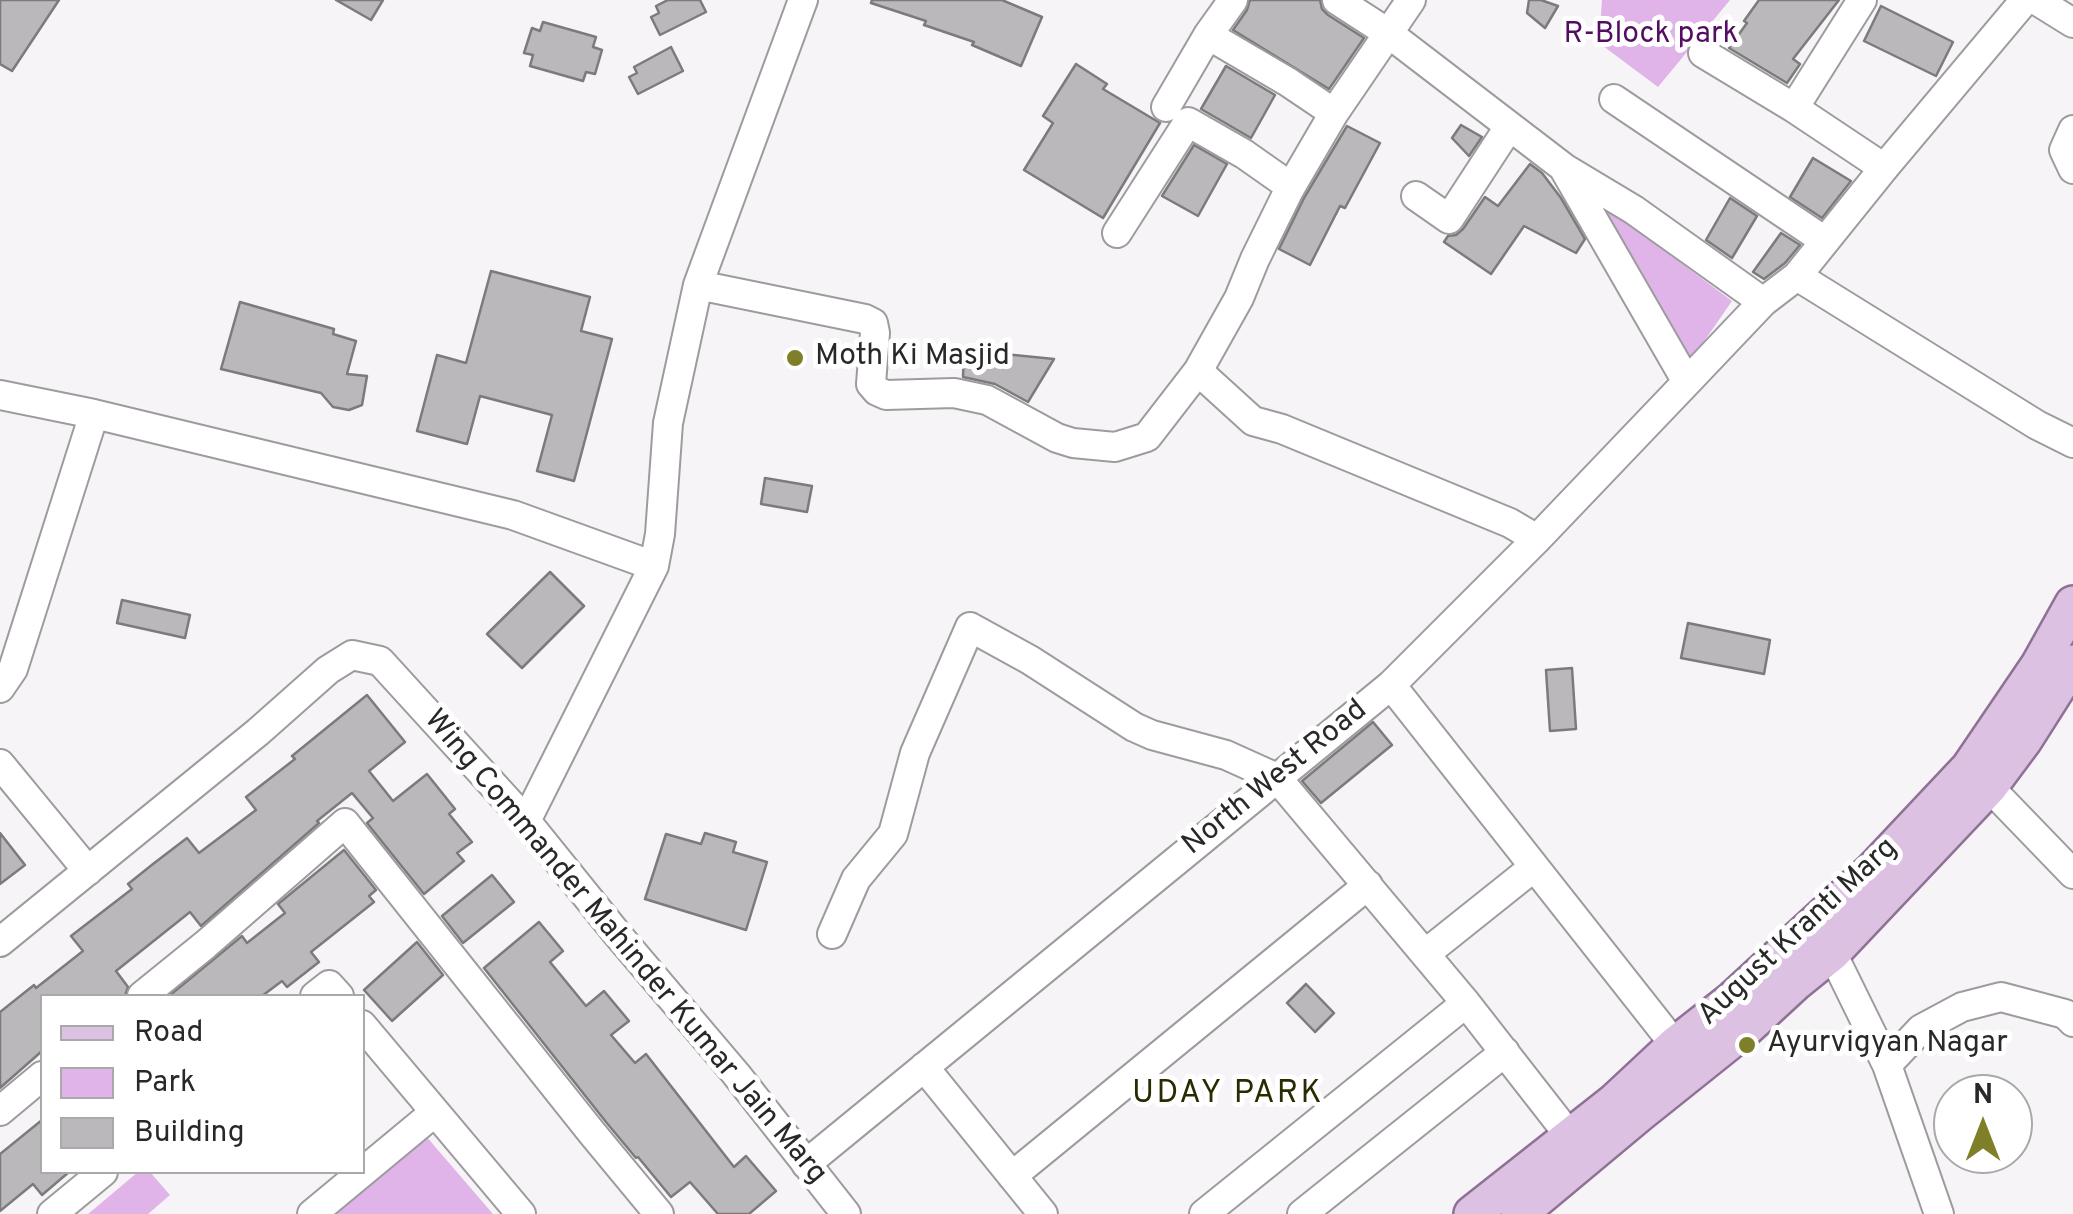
<!DOCTYPE html>
<style>
body{margin:0}
#map{position:relative;width:2073px;height:1214px;overflow:hidden;background:#f7f4f8;font-family:Overpass,sans-serif}
canvas{display:block}
.legend{position:absolute;left:40px;top:994px;width:325px;height:180px;box-sizing:border-box;background:#fff;border:2px solid #a9a9a9;margin:0;padding:12px 18px;list-style:none;font-size:30px;color:#292829}
.legend li{display:flex;align-items:center;gap:20px;height:50px}
.legend b{width:50px;border:2px solid #a9a9a9}
.north{position:absolute;left:1933px;top:1074px;width:100px;height:100px;box-sizing:border-box;background:#fff;border:2px solid #a9a9a9;border-radius:50%;rotate:0deg;font-size:28px;font-weight:700;line-height:40px;text-align:center;color:#292829}
.north::after{content:'';display:block;margin:auto;width:35px;height:45px;background:#7e7f28;clip-path:polygon(50% 0,100% 100%,50% 72%,0 100%)}
</style>
<div id="map">
<canvas width="2073" height="1214"></canvas>
<ul class="legend">
<li><b style="height:12px;background:#dcc1e2"></b>Road</li>
<li><b style="height:28px;background:#e0b3e9"></b>Park</li>
<li><b style="height:28px;background:#bbb8bc"></b>Building</li>
</ul>
<div class="north">N</div>
</div>
<script>
const ctx = document.querySelector('canvas').getContext('2d');
ctx.lineJoin = 'round';
function paint(path, color) {
  ctx.fillStyle = color;
  ctx.fill(path, 'evenodd');
}
function poly(rows) {
  const path = new Path2D();
  for (const r of rows) {
    path.moveTo(r[0], r[1]);
    for (let i = 2; i < r.length; i += 2) path.lineTo(r[i], r[i + 1]);
  }
  return path;
}
function stroke(path, color, width, dash) {
  ctx.strokeStyle = color;
  ctx.lineWidth = width;
  ctx.lineCap = dash ? 'butt' : 'round';
  ctx.setLineDash(dash || []);
  ctx.stroke(path);
}
function write(font, color, halo, rows, align = 'center') {
  ctx.font = font + ' Overpass,sans-serif';
  ctx.lineWidth = 10;
  ctx.setLineDash([]);
  ctx.textBaseline = 'middle';
  ctx.strokeStyle = halo;
  ctx.fillStyle = color;
  for (const [text, x, y, turn = 0] of rows) {
    ctx.save();
    ctx.translate(x, y);
    ctx.rotate((+turn || 0) * Math.PI / 180);
    ctx.textAlign = isNaN(turn) ? turn : align;
    if (halo) ctx.strokeText(text, 0, 0);
    ctx.fillText(text, 0, 0);
    ctx.restore();
  }
}
paint(poly([
 [1602,0,1730,0,1658,87,1599,43],
 [1602,204,1732,301,1687,366],
 [425,1135,493,1214,332,1214],
 [138,1172,150,1172,170,1195,148,1214,88,1214]
]), '#e0b3e9');
const building = poly([
 [0,0,59,0,12,71,0,64,0,0],
 [336,0,383,0,371,20,336,0],
 [668,0,700,0,706,12,660,35,651,17,659,13,656,6,668,0],
 [872,0,1002,0,1042,17,1021,66,972,45,974,42,924,25,926,21,871,3,872,0],
 [1250,0,1320,0,1322,9,1328,15,1364,38,1329,89,1233,30,1247,10,1250,0],
 [1529,0,1541,0,1558,6,1545,28,1527,13,1529,0],
 [1759,0,1839,0,1793,59,1800,64,1787,83,1729,48,1747,23,1744,21,1759,0],
 [1881,6,1953,42,1936,76,1864,41,1881,6],
 [543,22,596,37,593,47,602,50,595,74,586,72,583,81,530,66,533,55,524,53,532,28,540,31,543,22],
 [671,47,683,71,638,94,629,77,637,73,634,67,671,47],
 [1076,64,1107,84,1103,89,1160,123,1103,218,1024,170,1053,123,1043,116,1076,64],
 [1226,66,1275,95,1251,138,1201,109,1226,66],
 [1461,125,1482,137,1469,156,1452,138,1461,125],
 [1347,126,1380,143,1345,208,1340,206,1310,265,1279,249,1304,198,1347,126],
 [1194,145,1227,164,1198,216,1162,196,1194,145],
 [1813,158,1851,181,1822,218,1790,197,1813,158],
 [1530,164,1542,173,1561,198,1585,239,1576,253,1524,226,1491,274,1444,242,1448,236,1456,235,1463,229,1485,197,1498,206,1530,164],
 [1730,198,1757,216,1732,258,1706,240,1730,198],
 [1781,233,1800,245,1785,263,1764,279,1753,272,1781,233],
 [491,271,590,297,581,331,612,339,574,481,537,471,552,415,480,396,467,444,417,431,437,355,466,363,491,271],
 [240,302,334,329,333,334,356,341,347,374,367,376,362,405,349,410,333,407,321,393,221,369,240,302],
 [964,350,1054,359,1028,402,995,384,963,377,964,350],
 [765,478,812,486,807,512,761,504,765,478],
 [550,572,584,606,522,668,487,634,550,572],
 [122,600,190,615,185,638,117,623,122,600],
 [1688,623,1770,640,1764,674,1681,658,1688,623],
 [1572,668,1576,729,1550,731,1546,670,1572,668],
 [367,695,405,742,369,771,393,801,427,774,455,809,449,814,472,842,457,853,464,861,424,894,367,823,373,818,352,793,317,821,319,823,201,926,190,912,116,971,128,987,125,996,42,996,42,1051,0,1088,0,1012,34,985,36,988,83,951,71,936,132,889,128,884,153,864,187,838,199,853,256,810,246,797,295,759,292,756,367,695],
 [1373,722,1392,745,1321,803,1302,781,1373,722],
 [0,833,25,865,0,884,0,833],
 [705,833,736,842,733,852,767,862,746,930,645,899,666,834,701,844,705,833],
 [344,850,376,890,369,896,374,902,311,952,319,962,287,987,282,981,262,996,169,996,242,936,247,943,285,913,278,904,344,850],
 [492,875,514,902,463,943,442,916,492,875],
 [539,922,563,951,550,962,586,1006,604,991,629,1021,611,1035,635,1063,646,1054,734,1167,746,1156,776,1191,749,1214,718,1214,690,1182,671,1197,638,1157,636,1158,606,1122,484,968,539,922],
 [417,942,443,975,392,1021,364,990,417,942],
 [1306,984,1334,1013,1315,1032,1287,1003,1306,984],
 [42,1120,42,1172,69,1172,42,1195,33,1184,0,1211,0,1154,42,1120]
]);
paint(building, '#bbb8bc');
stroke(building, '#7d7a7e', 2.5);
const minor = poly([
 [2036,0,2073,23],
 [1208,35,1288,82,1334,113],
 [1703,53,1794,108,1884,168],
 [1614,99,1825,241],
 [1166,107,1208,35,1233,0],
 [1794,108,1862,0],
 [2073,130,2064,150,2073,169],
 [1564,168,1634,210,1763,302],
 [1416,196,1449,219,1509,127],
 [1117,233,1188,122,1244,154,1291,187],
 [1797,276,2037,425,2073,443],
 [698,285,865,319,873,323,875,333,871,384,877,391,886,395,954,393,987,400,1057,438,1073,443,1115,447,1147,437,1198,371,1239,298,1255,259,1289,190,1334,113,1411,0],
 [1198,371,1253,421,1282,429,1510,523,1537,539],
 [1687,382,1763,302,1797,276,1884,168,2025,0],
 [0,395,94,414,513,515,654,566],
 [1391,685,1675,1045],
 [0,688,13,669,94,414],
 [0,764,88,871],
 [1989,787,2073,874],
 [526,821,654,566,660,534,668,423,698,285,803,0],
 [832,934,856,879,893,834,915,753,970,627,1030,660,1134,727,1152,735,1226,755,1277,778,1466,1003,1569,1135],
 [0,942,258,732,328,670,352,655,380,661,526,821,618,935,736,1074,846,1214],
 [1832,953,1887,1065,1939,1214],
 [1425,954,1534,867],
 [142,996,205,945,345,823,592,1133,659,1214],
 [315,996,329,985,339,996],
 [362,1025,521,1214],
 [1887,1065,1921,1029,1962,1007,2001,997,2065,1014,2073,1022],
 [924,1067,1043,1214],
 [0,1111,42,1076],
 [806,1164,1391,685,1537,539,1687,382,1563,167,1388,33,1337,0],
 [1012,1176,1368,885],
 [52,1214,103,1172],
 [312,1214,435,1112],
 [1204,1214,1466,1003],
 [1302,1214,1505,1052]
]);
const major = poly([
 [1472,1214,1614,1102,1675,1045,1732,1000,1873,870,1969,768,2039,665,2073,604],
 [1519,1214,1639,1114,1744,1030,1795,983,1832,953,1989,787,2024,740,2073,663]
]);
stroke(minor, '#9e9b9f', 32);
stroke(major, '#8e7195', 40);
stroke(minor, '#fff', 28);
stroke(major, '#dcc1e2', 35);
for (const [x, y, r, color] of [
 [795,358,10,"#7e7f28"],
 [1747,1045,10,"#7e7f28"]
]) {
  const dot = new Path2D();
  dot.arc(x, y, r, 0, 2 * Math.PI);
  ctx.fillStyle = color;
  ctx.fill(dot);
  stroke(dot, '#fff', 4);
}
write('30px', '#530d61', '#fff', [
 ["R-Block park",1651,36]
]);
write('30px', '#292829', '#fff', [
 ["Moth Ki Masjid",815,358],
 ["Ayurvigyan Nagar",1767,1045]
], 'left');
write('30px', '#292829', '#fff', [
 ["North West Road",1276,779,-39],
 ["August Kranti Marg",1799,933,-43],
 ["Wing Commander Mahinder Kumar Jain Marg",624,948,50]
]);
ctx.letterSpacing = '2.5px';
write('32px', '#2b2b01', '#fff', [
 ["UDAY PARK",1228,1096]
]);
ctx.letterSpacing = '0px';
</script>
